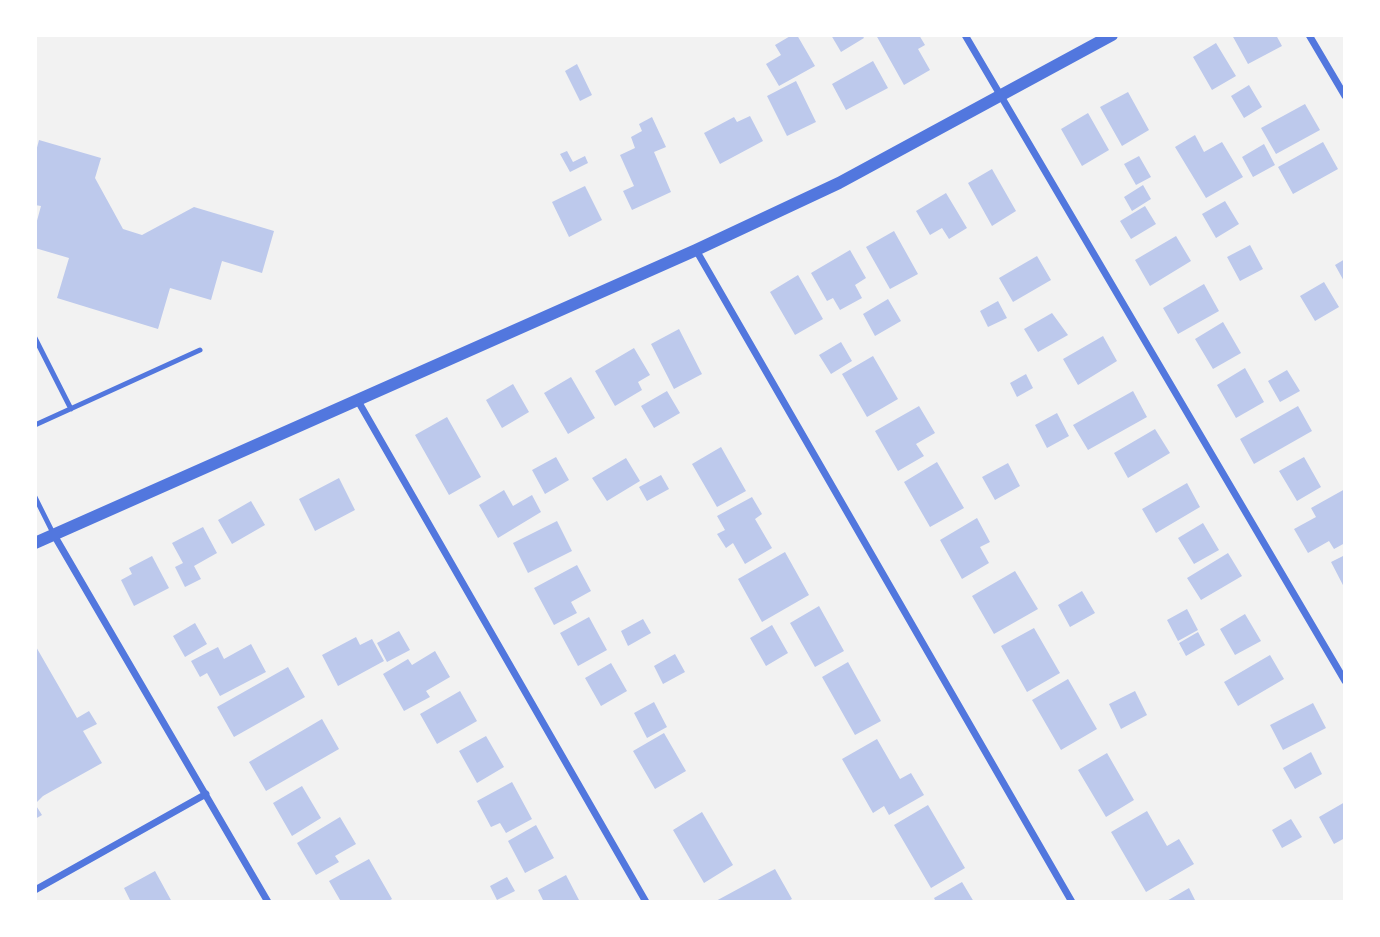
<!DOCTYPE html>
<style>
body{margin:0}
#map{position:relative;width:1380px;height:937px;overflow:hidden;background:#f2f2f2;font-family:Quicksand,sans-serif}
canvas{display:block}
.frame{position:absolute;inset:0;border:37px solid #fff;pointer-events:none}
</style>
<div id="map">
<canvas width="1380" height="937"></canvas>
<div class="frame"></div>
</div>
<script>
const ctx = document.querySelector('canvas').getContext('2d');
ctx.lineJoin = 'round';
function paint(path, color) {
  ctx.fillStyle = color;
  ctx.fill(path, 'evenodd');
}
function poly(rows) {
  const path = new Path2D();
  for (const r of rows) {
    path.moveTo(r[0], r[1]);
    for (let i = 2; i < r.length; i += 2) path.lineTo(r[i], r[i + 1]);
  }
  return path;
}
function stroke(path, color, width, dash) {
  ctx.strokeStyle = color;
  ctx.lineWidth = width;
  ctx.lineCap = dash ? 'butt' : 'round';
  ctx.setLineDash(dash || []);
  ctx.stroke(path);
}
paint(poly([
 [792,35,797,35,815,66,779,86,766,64,781,55,775,45],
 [831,35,862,35,864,38,841,52],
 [876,35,919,35,925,45,918,49,930,70,904,85],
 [1232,35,1276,35,1282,46,1248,64],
 [1216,43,1236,76,1212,90,1193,57],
 [873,61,888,88,846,110,832,84],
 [577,64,592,95,580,101,565,71],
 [796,81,816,122,787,136,767,96],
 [1249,85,1262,107,1244,118,1231,96],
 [1128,92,1149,130,1122,146,1100,107],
 [1305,104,1320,130,1276,154,1261,128],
 [1088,113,1109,150,1082,166,1061,129],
 [750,116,763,141,720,164,704,133,734,117,737,122],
 [652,117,666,147,654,152,671,192,632,210,623,191,634,186,620,155,635,148,631,137,642,131,639,124],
 [1195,135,1204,152,1222,142,1243,177,1206,198,1175,147],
 [39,140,101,158,95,178,123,229,142,235,194,207,274,231,262,273,222,261,211,300,170,288,158,329,57,298,69,258,35,248,35,228,41,206,35,205,35,155],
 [1323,142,1338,169,1293,194,1278,167],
 [1264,144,1275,165,1253,177,1242,157],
 [567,151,573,162,585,156,588,163,570,172,560,154],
 [1139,156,1151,177,1136,185,1124,164],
 [992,169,1016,211,992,226,968,183],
 [1143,185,1151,199,1132,211,1124,197],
 [585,186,602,220,569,237,552,202],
 [946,193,967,228,949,239,942,228,930,235,916,211],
 [1225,201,1239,224,1216,238,1202,214],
 [1145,206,1156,224,1131,239,1120,221],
 [894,231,918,274,890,289,866,247],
 [1176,236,1191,261,1150,286,1135,260],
 [1250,245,1263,269,1240,281,1227,257],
 [850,250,866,278,855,285,862,298,840,310,833,298,827,301,811,273],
 [1037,256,1051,280,1013,302,999,278],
 [1345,259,1345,283,1335,265],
 [798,275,823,319,795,335,770,292],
 [1324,282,1339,307,1315,321,1300,296],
 [1204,284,1219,311,1178,334,1163,308],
 [888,299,901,321,875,336,863,314],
 [998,301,1007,318,988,327,980,311],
 [1052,313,1068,335,1038,352,1024,329],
 [1223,322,1241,353,1213,369,1195,339],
 [679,329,702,374,674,389,651,344],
 [1103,336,1117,361,1078,385,1063,359],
 [841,342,852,361,831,374,819,355],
 [634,348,650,375,638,382,642,390,615,406,595,371],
 [873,356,898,399,867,417,842,374],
 [1245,368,1264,402,1236,418,1217,385],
 [1287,370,1300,391,1280,402,1268,381],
 [1026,374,1033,388,1017,397,1010,383],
 [571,377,595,418,568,434,544,393],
 [513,384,529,412,502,428,486,400],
 [667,391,680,413,654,428,641,406],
 [1133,391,1147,417,1088,450,1073,425],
 [919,406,935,433,916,444,924,456,898,471,875,431],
 [1298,406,1312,431,1254,464,1240,439],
 [1057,413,1069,436,1047,448,1035,425],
 [447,417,481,477,449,495,415,435],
 [1155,429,1170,453,1128,478,1114,453],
 [721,447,746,491,717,507,692,464],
 [556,457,569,480,545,494,532,470],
 [1304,457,1321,487,1297,501,1279,471],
 [626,458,640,481,607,501,592,478],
 [937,462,964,508,930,527,904,482],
 [1008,463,1020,486,995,500,982,477],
 [661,475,669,489,647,501,639,487],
 [339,478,355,510,315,531,299,499],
 [1187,483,1200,507,1156,533,1142,509],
 [1345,489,1345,543,1334,549,1329,541,1308,553,1294,529,1316,517,1311,508],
 [504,490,513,506,532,495,541,512,498,538,479,505],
 [752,497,762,514,755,519,772,548,745,564,733,543,726,548,717,534,725,530,717,516],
 [251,501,265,525,232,544,218,520],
 [977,518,990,542,980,547,989,563,962,579,940,540],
 [557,521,572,551,528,573,513,543],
 [1203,523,1219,550,1194,564,1178,538],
 [203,527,217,553,194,566,201,579,185,587,175,567,183,563,172,543],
 [785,552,809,595,762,622,738,579],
 [1228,553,1242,576,1201,600,1187,578],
 [1345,555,1345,589,1331,562],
 [152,556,169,588,134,606,121,580,132,574,129,568],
 [577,565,591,591,571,602,577,613,554,625,534,588],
 [1015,571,1038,609,994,634,972,596],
 [1082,591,1095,613,1070,627,1058,605],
 [819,606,844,651,815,667,790,623],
 [1187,609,1198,630,1178,641,1167,620],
 [1245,614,1261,641,1235,655,1220,629],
 [589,617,607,650,578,666,560,633],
 [643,619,651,633,628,646,621,631],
 [195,623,207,644,185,657,173,636],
 [772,625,788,653,766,666,750,638],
 [1034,628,1060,673,1027,692,1001,646],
 [399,631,410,650,387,662,377,643],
 [1198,632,1205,645,1186,656,1179,643],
 [356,637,360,645,372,639,384,661,338,686,322,655],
 [251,644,266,672,220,696,207,673,200,677,191,661,218,647,224,659],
 [35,645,77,718,89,711,97,724,83,731,102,763,43,796,35,804,42,815,35,819],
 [435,651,450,677,426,691,430,697,404,711,383,674,408,659,412,665],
 [675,654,685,672,663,684,654,666],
 [1270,655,1284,679,1238,706,1224,682],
 [848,662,881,721,855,735,822,677],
 [611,663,627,691,601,706,585,678],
 [288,667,305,697,234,737,217,707],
 [1068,679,1097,729,1061,750,1032,700],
 [460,691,477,721,437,744,420,714],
 [1135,691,1147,715,1121,729,1109,704],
 [654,702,667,727,647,738,634,713],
 [1313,703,1326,728,1283,750,1270,725],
 [322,719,339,749,266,791,249,762],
 [664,733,686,771,655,789,633,751],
 [486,736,504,767,477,783,459,751],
 [877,739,900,779,911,773,924,795,889,815,884,806,873,813,842,759],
 [1311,752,1322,774,1295,789,1283,768],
 [1107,753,1134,800,1106,817,1078,770],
 [512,782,532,819,506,833,500,823,491,827,477,801],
 [302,786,321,818,292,836,273,803],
 [1345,802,1345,838,1334,844,1319,817],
 [928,805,965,868,931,888,894,825],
 [1147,811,1167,846,1179,839,1194,864,1146,892,1111,832],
 [702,812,733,865,704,883,673,830],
 [340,817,356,844,335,856,339,862,316,875,297,843],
 [1291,819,1302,837,1282,848,1272,830],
 [536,825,554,858,525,873,508,841],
 [369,859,392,899,387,902,336,902,340,900,329,881],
 [775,869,792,899,786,902,714,902],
 [155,871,172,902,131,902,124,888],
 [566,875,580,902,544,902,538,890],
 [507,877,515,891,497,900,490,886],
 [962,882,974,902,936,902,934,898],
 [1189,888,1196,902,1165,902]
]), '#bdc9ec');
stroke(poly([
 [35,338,71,409],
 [35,425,200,350],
 [35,497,54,535]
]), '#5277de', 5);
stroke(poly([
 [965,35,1345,681],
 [1309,35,1345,96],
 [696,250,1072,902],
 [358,401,646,902],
 [54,535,268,902],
 [35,890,206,794]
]), '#5277de', 7);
stroke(poly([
 [35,543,696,250,839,183,1112,35]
]), '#5277de', 12);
</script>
